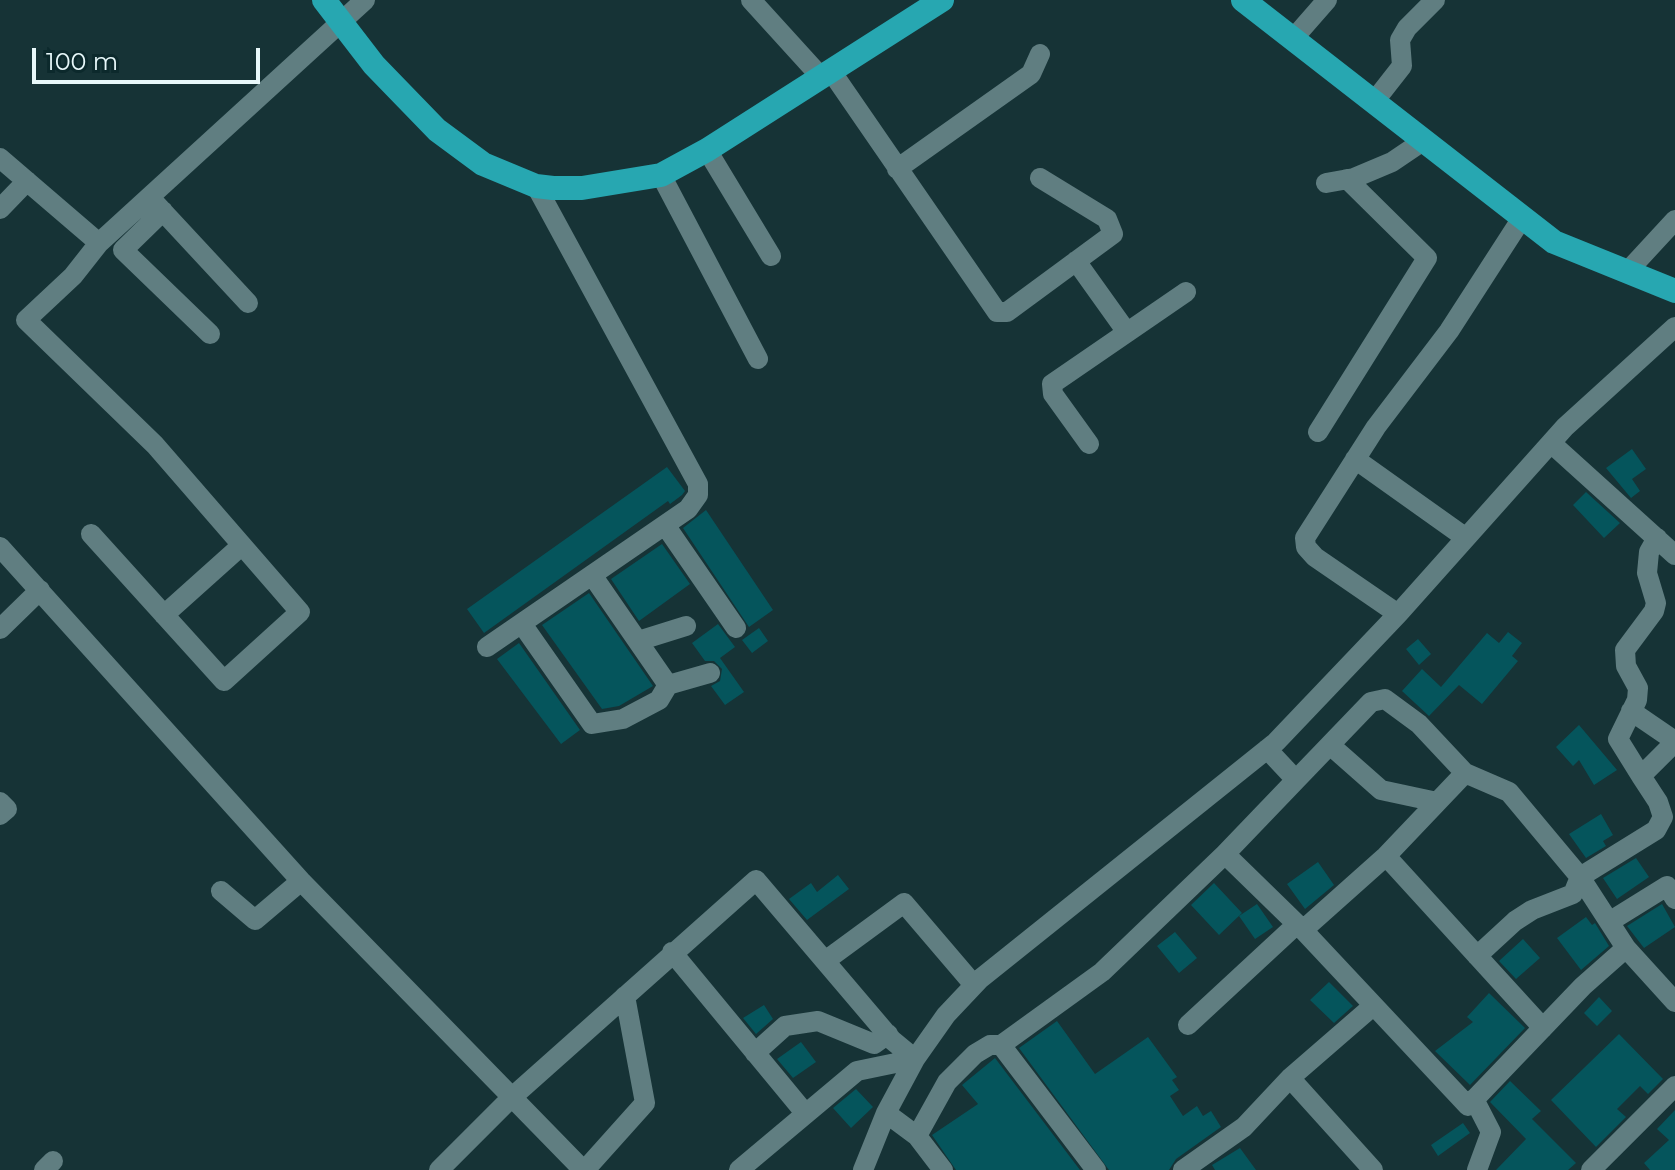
<!DOCTYPE html>
<style>
body{margin:0}
#map{position:relative;width:1675px;height:1170px;overflow:hidden;background:#163336;font-family:Montserrat,sans-serif}
canvas{display:block}
.scale{position:absolute;left:32px;top:48px;width:228px;height:36px;box-sizing:border-box;border:4px solid #e8f8fa;border-top:0;padding-left:10px;font-size:24px;line-height:28px;white-space:nowrap;color:#e8f8fa;-webkit-text-stroke:6px #0c292c;paint-order:stroke}
</style>
<div id="map">
<canvas width="1675" height="1170"></canvas>
<div class="scale">100 m</div>
</div>
<script>
const ctx = document.querySelector('canvas').getContext('2d');
ctx.lineJoin = 'round';
function paint(path, color) {
  ctx.fillStyle = color;
  ctx.fill(path, 'evenodd');
}
function poly(rows) {
  const path = new Path2D();
  for (const r of rows) {
    path.moveTo(r[0], r[1]);
    for (let i = 2; i < r.length; i += 2) path.lineTo(r[i], r[i + 1]);
  }
  return path;
}
function stroke(path, color, width, dash) {
  ctx.strokeStyle = color;
  ctx.lineWidth = width;
  ctx.lineCap = dash ? 'butt' : 'round';
  ctx.setLineDash(dash || []);
  ctx.stroke(path);
}
paint(poly([
 [1632,449,1646,469,1632,479,1640,491,1631,498,1606,468],
 [667,467,685,491,682,495,670,504,668,501,484,633,467,609],
 [1586,492,1620,523,1604,538,1573,505],
 [706,510,773,610,749,627,683,528],
 [662,544,690,584,639,621,611,579],
 [589,593,653,686,619,706,602,709,542,625],
 [718,624,735,647,720,658,744,692,725,705,711,686,720,681,722,669,714,661,705,661,692,643],
 [759,628,768,641,752,653,742,640],
 [1508,632,1522,643,1512,656,1518,661,1482,704,1459,685,1429,716,1402,691,1422,669,1441,687,1487,633,1499,643],
 [1418,639,1431,654,1419,665,1406,649],
 [519,643,580,730,561,744,497,659],
 [1579,725,1617,770,1594,785,1579,760,1573,766,1556,747],
 [1601,814,1613,835,1603,841,1606,846,1586,858,1569,834],
 [1636,858,1649,877,1617,899,1603,878],
 [1318,862,1334,885,1305,909,1287,884],
 [838,875,849,889,807,920,789,899,811,883,817,892],
 [1214,883,1242,913,1219,935,1191,905],
 [1257,904,1273,927,1255,939,1239,916],
 [1662,904,1675,927,1644,948,1627,926],
 [1586,917,1592,925,1595,923,1609,946,1581,970,1557,938],
 [1175,932,1197,958,1179,973,1157,946],
 [1523,939,1540,958,1516,979,1499,961],
 [1329,982,1353,1006,1334,1023,1310,1000],
 [1489,993,1525,1028,1470,1085,1435,1051,1473,1022,1467,1017],
 [1599,997,1612,1011,1597,1026,1584,1013],
 [764,1005,773,1019,756,1034,743,1018],
 [1057,1021,1095,1074,1148,1037,1177,1077,1172,1080,1179,1090,1170,1096,1183,1116,1197,1106,1203,1116,1211,1111,1221,1127,1176,1159,1169,1170,1109,1170,1019,1048],
 [1619,1034,1663,1079,1648,1094,1640,1086,1617,1109,1626,1117,1596,1147,1551,1100],
 [801,1042,816,1062,793,1078,777,1059],
 [995,1058,1080,1170,956,1170,932,1135,978,1104,962,1085],
 [1510,1081,1541,1111,1532,1119,1576,1163,1568,1170,1496,1170,1526,1139,1490,1102],
 [856,1089,873,1107,851,1128,833,1108],
 [1675,1110,1675,1170,1650,1170,1644,1163,1669,1140,1657,1129],
 [1463,1123,1470,1133,1438,1156,1431,1145],
 [1240,1148,1256,1170,1215,1170,1212,1165]
]), '#05555c');
stroke(poly([
 [751,0,821,77],
 [1292,40,1327,0],
 [831,71,997,312,1007,312,1113,234,1107,219,1040,178],
 [1373,103,1402,66,1400,40,1407,28,1435,0],
 [707,150,771,256],
 [0,158,99,243],
 [897,169,1031,74,1040,54],
 [661,175,758,359],
 [1326,183,1354,178,1392,162,1423,141],
 [156,204,248,303],
 [0,209,27,181],
 [163,211,123,250,210,334],
 [1076,261,1126,331],
 [1627,272,1675,220],
 [1318,432,1427,258,1347,179],
 [1551,443,1675,555],
 [1089,444,1053,394,1052,384,1186,292],
 [1355,459,1466,538],
 [665,525,736,628],
 [91,534,224,681,300,612,155,445,26,320,73,276,99,243,365,0],
 [0,547,301,881,583,1170],
 [592,575,668,685],
 [1398,614,1315,557,1306,547,1305,538,1376,427,1449,331,1522,218],
 [164,615,241,546],
 [522,624,592,724,623,719,659,700,668,685,710,673],
 [0,629,40,590],
 [638,641,686,626],
 [487,647,688,509,698,495,698,484,536,186],
 [1631,711,1675,741],
 [1330,745,1381,790,1437,802],
 [1267,749,1296,780,1225,854,1303,930,1468,1106,1583,986,1626,948,1675,1002],
 [1641,776,1618,739,1637,700,1638,688,1626,666,1625,650,1654,611,1656,603,1647,573,1649,552,1657,538],
 [1296,780,1371,702,1385,699,1419,724,1465,773,1509,792,1580,877,1626,948],
 [0,802,7,809,0,815],
 [1386,856,1543,1028],
 [221,891,255,920,301,881],
 [1609,922,1667,886,1675,899],
 [1303,930,1386,856,1465,773],
 [672,952,805,1113],
 [1477,956,1515,921,1532,910,1573,894,1580,877,1656,830,1663,817,1658,802,1641,776,1675,742],
 [825,961,904,903,974,985],
 [1188,1025,1296,925],
 [1001,1045,1096,1170],
 [755,1053,785,1026,818,1021,874,1044,888,1034],
 [1290,1078,1373,1170],
 [1474,1099,1491,1132,1477,1170],
 [886,1113,917,1136,943,1170],
 [917,1136,947,1082,975,1054,990,1045,1001,1045,1102,972,1225,854],
 [44,1170,53,1161],
 [439,1170,510,1099,756,880,892,1040,915,1059],
 [585,1170,645,1103,625,996],
 [739,1170,857,1071,915,1059],
 [863,1170,886,1113,915,1059,946,1015,980,979,1276,742,1398,614,1565,427,1675,327],
 [1183,1170,1244,1127,1290,1078,1373,1006],
 [1591,1170,1675,1086]
]), '#607e81', 20);
stroke(poly([
 [324,0,374,65,437,130,483,164,536,186,553,188,582,188,661,175,707,150,942,0],
 [1243,0,1554,242,1675,291]
]), '#27a7b1', 24);
</script>
